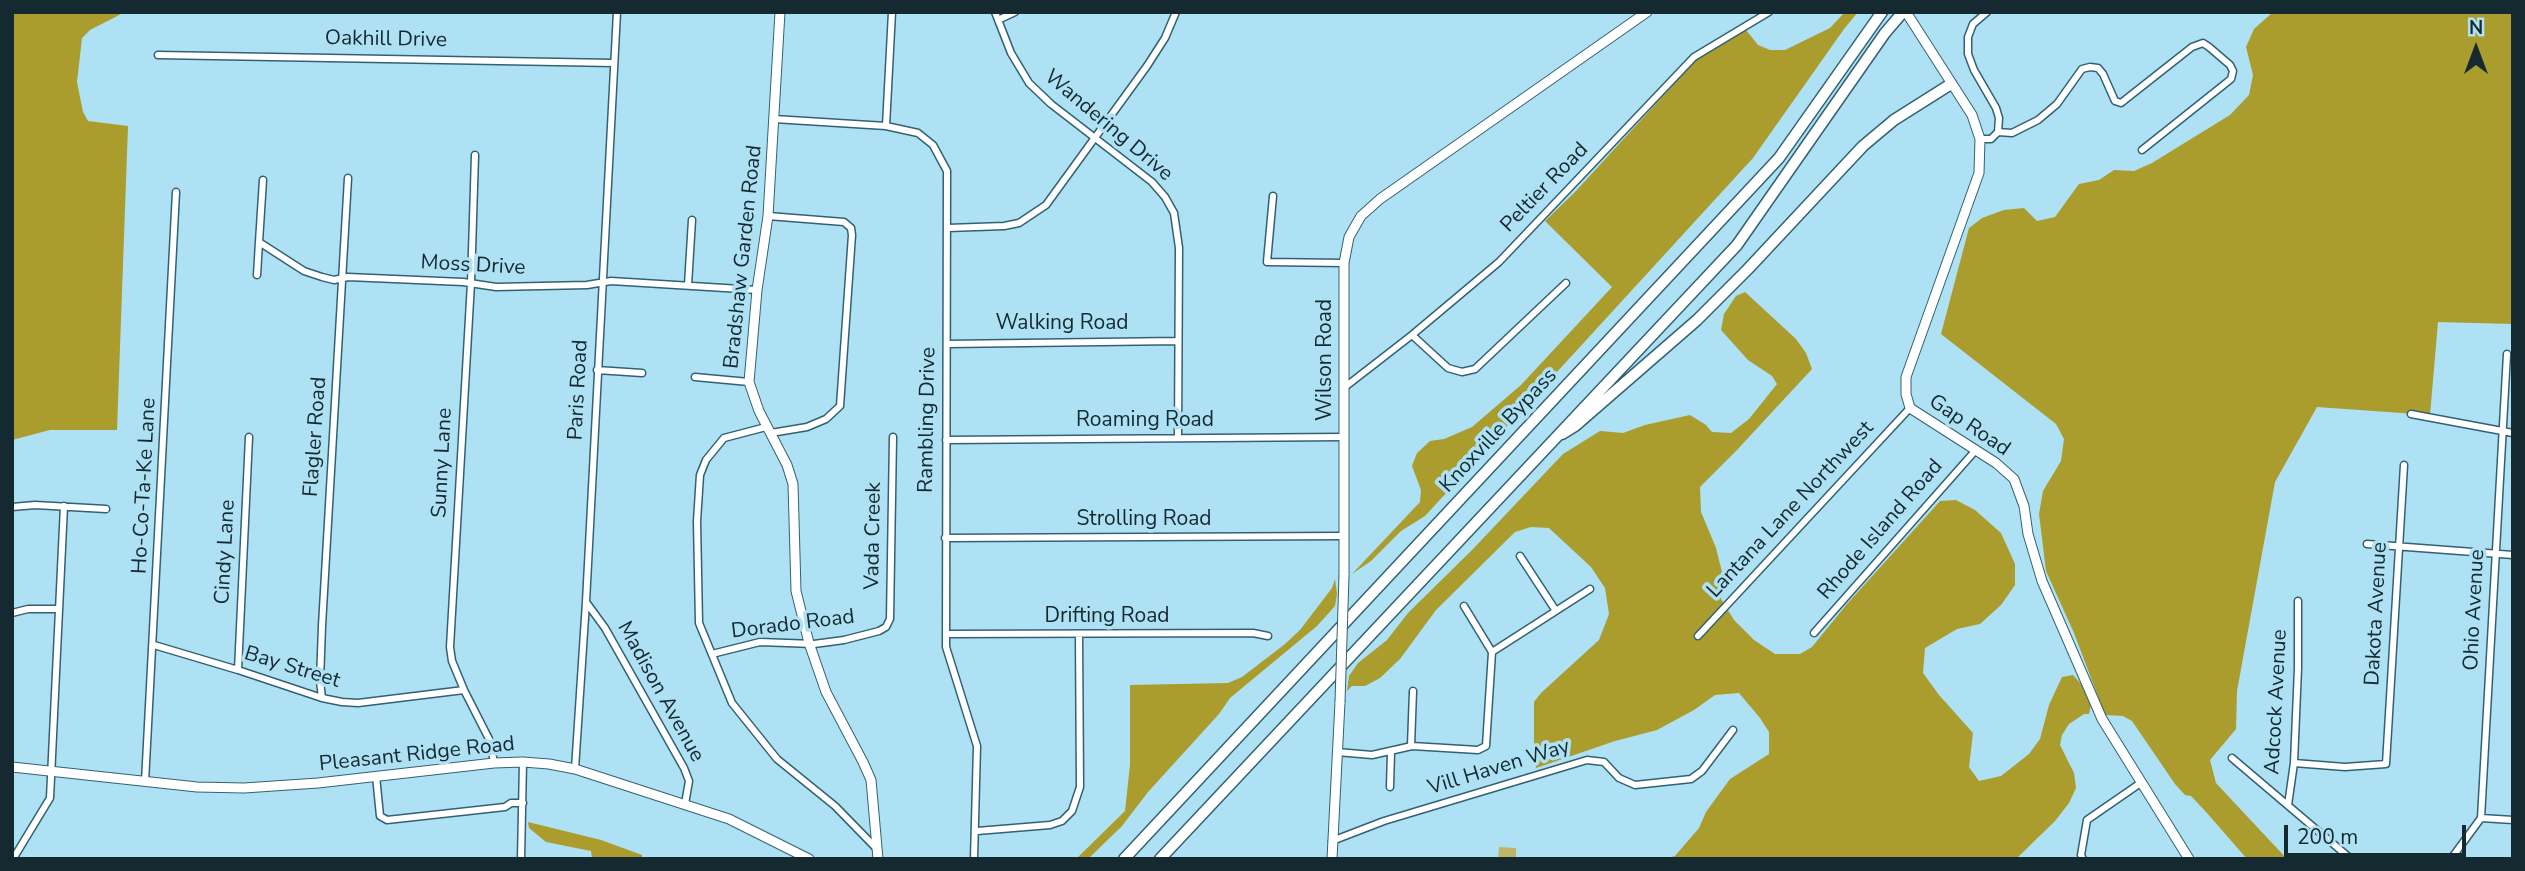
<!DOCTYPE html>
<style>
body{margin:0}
#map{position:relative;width:2525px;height:871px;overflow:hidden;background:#aee1f3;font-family:"Nunito Sans",sans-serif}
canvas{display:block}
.frame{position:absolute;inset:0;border:14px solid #152930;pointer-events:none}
.north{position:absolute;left:2441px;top:14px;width:70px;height:70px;-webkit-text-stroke:5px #aee1f3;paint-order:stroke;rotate:0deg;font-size:19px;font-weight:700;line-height:28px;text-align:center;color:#152930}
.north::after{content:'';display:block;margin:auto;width:24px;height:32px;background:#152930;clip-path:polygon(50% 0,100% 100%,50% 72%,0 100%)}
.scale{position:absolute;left:2284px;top:825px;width:182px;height:32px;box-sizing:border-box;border:4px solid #152930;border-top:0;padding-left:9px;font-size:21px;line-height:24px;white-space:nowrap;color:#152930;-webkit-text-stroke:5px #aee1f3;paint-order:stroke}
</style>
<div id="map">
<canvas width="2525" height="871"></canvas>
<div class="frame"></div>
<div class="north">N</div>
<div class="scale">200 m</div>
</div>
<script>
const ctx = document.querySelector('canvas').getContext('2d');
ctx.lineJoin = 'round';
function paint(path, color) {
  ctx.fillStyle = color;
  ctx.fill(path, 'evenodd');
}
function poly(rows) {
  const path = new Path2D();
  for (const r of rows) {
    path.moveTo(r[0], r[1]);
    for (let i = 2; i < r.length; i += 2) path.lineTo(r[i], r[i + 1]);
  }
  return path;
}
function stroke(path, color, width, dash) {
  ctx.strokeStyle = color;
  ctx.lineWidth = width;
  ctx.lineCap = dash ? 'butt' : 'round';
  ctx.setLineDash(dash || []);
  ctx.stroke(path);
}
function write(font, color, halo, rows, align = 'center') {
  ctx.font = font + ' "Nunito Sans",sans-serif';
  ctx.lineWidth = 7;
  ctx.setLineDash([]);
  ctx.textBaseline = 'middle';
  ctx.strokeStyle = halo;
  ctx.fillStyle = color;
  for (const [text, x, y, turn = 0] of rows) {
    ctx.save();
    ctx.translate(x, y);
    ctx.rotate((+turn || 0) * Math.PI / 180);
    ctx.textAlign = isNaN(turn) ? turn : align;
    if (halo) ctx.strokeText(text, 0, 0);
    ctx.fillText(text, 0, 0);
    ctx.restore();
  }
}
paint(poly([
 [1499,847,1516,848,1516,859,1498,859]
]), '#beb469');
paint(poly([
 [12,12,125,12,90,30,82,38,77,82,83,112,88,121,128,126,117,430,50,430,12,440],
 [1845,12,1858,12,1844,29,1753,158,1425,516,1401,531,1371,561,1352,574,1420,502,1421,490,1412,466,1417,453,1430,441,1444,439,1472,427,1521,385,1612,287,1545,221,1575,192,1696,60,1746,30,1758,45,1770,50,1785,50,1830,28],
 [2273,12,2513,12,2513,324,2438,322,2430,415,2317,407,2275,482,2237,691,2236,729,2210,760,2216,783,2287,859,2247,859,2207,813,2191,796,2185,795,2175,784,2132,721,2123,716,2105,715,2074,633,2046,571,2039,514,2043,491,2061,461,2064,439,2056,424,1941,334,1969,228,1982,218,2004,210,2024,208,2037,221,2055,217,2079,184,2099,180,2114,170,2134,171,2152,163,2230,115,2249,95,2253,75,2246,47,2254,29],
 [1745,292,1796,339,1806,353,1812,369,1736,451,1700,487,1701,512,1716,548,1723,576,1721,599,1734,620,1754,640,1775,654,1800,654,1812,647,1847,604,1940,501,1956,500,1975,510,2001,533,2015,564,2015,585,2001,605,1980,624,1957,629,1925,648,1923,673,1939,695,1973,733,1969,767,1979,781,2001,776,2029,754,2040,739,2049,705,2062,677,2073,675,2081,684,2091,705,2089,714,2084,714,2069,724,2062,735,2060,745,2074,773,2076,788,2069,803,2055,821,2016,859,1663,859,1675,856,1699,828,1706,812,1730,779,1769,754,1769,732,1760,718,1739,693,1715,695,1694,710,1657,730,1615,741,1536,768,1534,744,1534,702,1541,693,1599,640,1609,614,1605,588,1591,567,1549,528,1531,527,1515,532,1436,610,1400,659,1380,678,1365,686,1352,686,1347,691,1349,676,1358,663,1387,640,1408,613,1473,549,1563,454,1600,431,1623,433,1645,425,1690,415,1706,425,1712,432,1731,433,1749,419,1777,384,1772,376,1748,360,1721,330,1724,314,1736,296],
 [1335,579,1337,594,1335,606,1317,626,1230,698,1219,714,1148,792,1122,826,1088,859,1076,859,1125,811,1130,765,1130,685,1228,683,1242,677,1285,644,1300,630,1332,588],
 [528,822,601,840,642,855,642,859,592,859,591,851,546,842,529,828]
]), '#aa9c2d');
const street = poly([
 [995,12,1011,53,1029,83,1051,104,1152,182,1165,197,1174,213,1179,248,1178,438],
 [998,20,1015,12],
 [158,55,614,63],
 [774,119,886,126,918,133,933,145,947,171,946,647,977,746,974,859],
 [886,126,892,12],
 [1998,132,2012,133,2038,120,2057,104,2082,69,2090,67,2098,68,2103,74,2115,101,2121,103,2192,47,2203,43,2209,47,2230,65,2233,71,2231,79,2142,150],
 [1980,139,1991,139,1998,132,1999,118,1996,108,1974,70,1968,54,1968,37,1973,24,1987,12],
 [475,155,471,283,450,647,452,661,464,690,490,741,494,763],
 [263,180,259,242,304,271,322,277,334,280,348,277,463,282,496,287,587,285,611,281,757,290],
 [1273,196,1267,262,1344,263],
 [768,216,844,222,851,228,852,235,840,406,826,419,807,427,771,433],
 [948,228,1004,226,1019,223,1046,205,1147,66,1165,38,1176,12],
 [257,275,259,242],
 [688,285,692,220],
 [1412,335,1448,368,1462,372,1475,369,1566,283],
 [947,344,1178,341],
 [597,370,642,373],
 [695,377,749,382],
 [1345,387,1412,335,1499,262,1694,57,1769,12],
 [2411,414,2513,433],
 [766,427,724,438,706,460,700,475,697,521,699,623,732,703,777,759,835,806,877,849],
 [946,440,1344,437],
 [12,507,35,505,106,509],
 [945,538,1344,536],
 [2367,544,2513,555],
 [1520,556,1556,611],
 [586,602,605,628,684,768,689,781,685,804],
 [1464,606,1492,652],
 [12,613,28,609,59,609],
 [1814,633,1975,451],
 [946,634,1253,633,1268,636],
 [1698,636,1910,408],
 [154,645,238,670,322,698,342,702,358,703,464,690],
 [712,654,760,642,814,644,844,640,879,631,886,627,890,619,893,437],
 [238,670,249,437],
 [322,698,320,681,322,626,348,178],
 [1411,746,1413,691],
 [1337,752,1372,755,1412,746,1478,750,1486,746,1492,652,1590,589],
 [2232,758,2351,859],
 [2294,763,2345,767,2386,764,2404,465],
 [575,769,586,602,617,12],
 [376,776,380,816,387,820,505,807,511,803,523,803],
 [145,782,176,192],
 [1390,787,1391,752],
 [2288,805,2294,763,2298,668,2298,601],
 [2481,818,2513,820],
 [977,831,1050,825,1062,821,1072,811,1080,787,1079,635],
 [1332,841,1384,821,1587,760,1604,762,1619,778,1635,785,1691,779,1702,771,1733,730],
 [13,859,50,798,64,506],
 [521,859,523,762],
 [2083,859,2081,855,2087,820,2142,782],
 [2451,859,2481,818,2507,354]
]);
const secondary = poly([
 [780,12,768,216,757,290,749,382,759,411,787,465,793,484,796,591,809,643,826,692,863,762,871,780,878,859],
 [1906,12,1972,115,1980,139,1979,173,1906,377,1906,394,1910,408,1996,463,2014,479,2024,506,2028,534,2042,581,2102,719,2189,859],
 [1344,575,1344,263,1349,237,1361,216,1380,199,1647,12],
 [12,767,197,787,244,788,318,783,494,763,523,762,549,764,575,769,729,819,809,859],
 [1332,859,1340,702]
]);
const highway = poly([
 [1562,434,1575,426,1697,320,1748,269,1863,146,1894,120,1951,84],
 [1124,859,1779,158,1882,12],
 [1160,859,1737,245,1885,33,1903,12]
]);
stroke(street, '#326272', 9);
stroke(secondary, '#326272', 11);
stroke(highway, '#326272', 13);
stroke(street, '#fff', 6);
stroke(secondary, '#fff', 9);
stroke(highway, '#fff', 10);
const secondaryBridge = poly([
 [1340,702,1344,575]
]);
stroke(secondaryBridge, '#326272', 11, []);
stroke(secondaryBridge, '#fff', 9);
write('21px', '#152930', '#aee1f3', [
 ["Oakhill Drive",386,40,1],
 ["Wandering Drive",1108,126,40],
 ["Peltier Road",1545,188,-46],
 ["Bradshaw Garden Road",744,257,-84],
 ["Moss Drive",473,266,3],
 ["Walking Road",1062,324],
 ["Wilson Road",1326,360,-90],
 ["Paris Road",579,390,-87],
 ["Rambling Drive",928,420,-89],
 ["Roaming Road",1145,421],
 ["Gap Road",1969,426,34],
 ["Knoxville Bypass",1499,431,-47],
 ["Flagler Road",316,437,-86],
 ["Sunny Lane",443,463,-87],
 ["Ho-Co-Ta-Ke Lane",145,486,-87],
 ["Lantana Lane Northwest",1791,510,-47],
 ["Strolling Road",1144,520],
 ["Rhode Island Road",1881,530,-49],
 ["Vada Creek",874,536,-89],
 ["Cindy Lane",226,552,-87],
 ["Ohio Avenue",2475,610,-87],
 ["Dakota Avenue",2377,614,-87],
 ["Drifting Road",1107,617],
 ["Dorado Road",793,625,-7],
 ["Bay Street",292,668,17],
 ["Madison Avenue",660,692,61],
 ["Adcock Avenue",2277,702,-87],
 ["Pleasant Ridge Road",417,755,-6],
 ["Vill Haven Way",1499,768,-17]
]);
</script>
